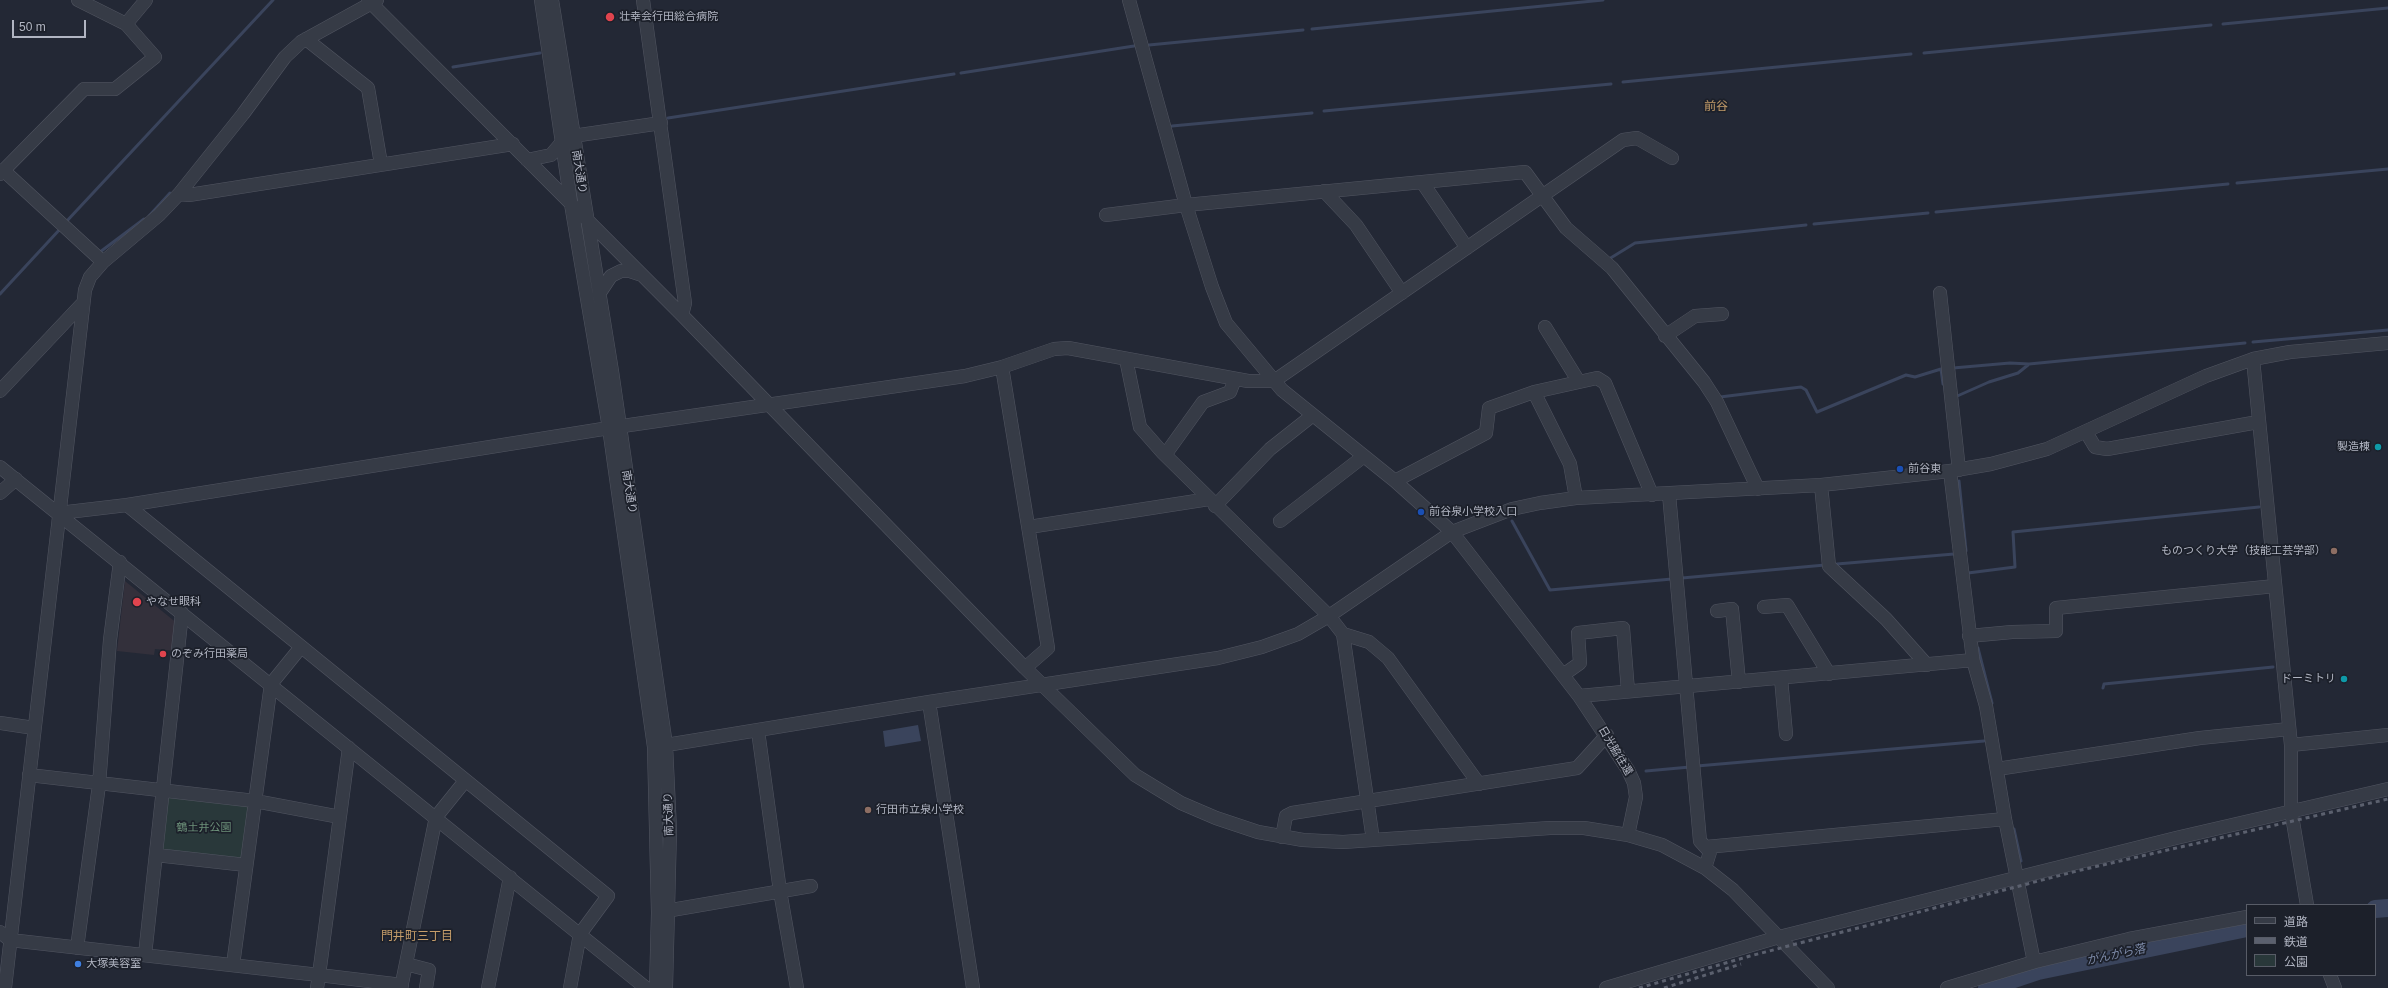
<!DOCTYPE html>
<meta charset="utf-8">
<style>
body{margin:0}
#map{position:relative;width:2388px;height:988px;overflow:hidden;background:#232835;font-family:Arial,"Noto Sans JP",sans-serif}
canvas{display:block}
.legend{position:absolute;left:2246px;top:904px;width:130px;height:72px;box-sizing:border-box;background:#1c202a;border:1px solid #585c67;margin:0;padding:5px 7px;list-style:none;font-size:12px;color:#b1b5c2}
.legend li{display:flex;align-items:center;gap:8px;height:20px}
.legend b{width:20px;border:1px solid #585c67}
.scale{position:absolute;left:12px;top:20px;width:74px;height:18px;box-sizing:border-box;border:2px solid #b1b5c2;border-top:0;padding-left:5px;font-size:12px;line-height:14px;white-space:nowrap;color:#b1b5c2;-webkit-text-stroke:3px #1c202a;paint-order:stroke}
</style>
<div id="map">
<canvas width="2388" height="988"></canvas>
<ul class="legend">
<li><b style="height:5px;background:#363b46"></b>道路</li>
<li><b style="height:5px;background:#5b606e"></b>鉄道</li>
<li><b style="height:11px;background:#29383a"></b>公園</li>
</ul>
<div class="scale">50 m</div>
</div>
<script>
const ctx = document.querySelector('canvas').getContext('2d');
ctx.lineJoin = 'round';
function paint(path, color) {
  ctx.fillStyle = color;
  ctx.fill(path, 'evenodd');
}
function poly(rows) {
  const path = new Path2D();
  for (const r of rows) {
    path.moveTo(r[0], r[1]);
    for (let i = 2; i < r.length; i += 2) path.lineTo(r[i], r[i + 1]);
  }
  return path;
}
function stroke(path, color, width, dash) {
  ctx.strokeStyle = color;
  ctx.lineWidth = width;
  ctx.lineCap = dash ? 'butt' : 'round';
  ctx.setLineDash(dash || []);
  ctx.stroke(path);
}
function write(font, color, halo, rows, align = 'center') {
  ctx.font = font + ' Arial,"Noto Sans JP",sans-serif';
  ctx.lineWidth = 3.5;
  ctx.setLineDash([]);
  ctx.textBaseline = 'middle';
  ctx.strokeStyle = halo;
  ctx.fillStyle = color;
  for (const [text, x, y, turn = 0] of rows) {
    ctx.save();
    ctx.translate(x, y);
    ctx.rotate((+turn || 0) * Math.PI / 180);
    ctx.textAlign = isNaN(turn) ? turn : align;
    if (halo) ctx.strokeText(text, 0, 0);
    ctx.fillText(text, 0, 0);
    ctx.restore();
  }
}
paint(poly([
 [125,581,178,624,175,651,155,649,154,655,117,651]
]), '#33303b');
paint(poly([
 [166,795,249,804,242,862,159,852]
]), '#29383a');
paint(poly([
 [918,725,921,741,885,747,883,731]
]), '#3a445c');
stroke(poly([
 [2223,24,2388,8],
 [1312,29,1603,0],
 [1149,45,1303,30],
 [1924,53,2211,25],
 [453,67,540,53],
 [961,73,1134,46],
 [1623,82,1911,54],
 [1324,111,1611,84],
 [668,118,954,74],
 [1172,126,1312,113],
 [2237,183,2388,169],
 [1936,212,2228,184],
 [149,216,170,193],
 [65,223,273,0],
 [1814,224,1928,213],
 [100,252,144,219],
 [1609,259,1635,243,1806,225],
 [0,294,61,228],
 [2253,342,2388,330],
 [1953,368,2010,363,2029,364,2245,343],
 [1720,397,1801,387,1806,390,1817,412,1906,375,1915,377,1941,369,1943,384],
 [1955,397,1989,382,2018,373,2028,365],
 [1959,481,1966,551],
 [1512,521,1550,590,1672,579],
 [1837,564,1954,554],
 [1968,573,2015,567,2013,532,2259,507],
 [1682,578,1825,565],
 [1978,648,1992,703],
 [2103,688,2104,684,2273,667],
 [1697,766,1984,741],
 [1646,771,1690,767],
 [2014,829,2021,861]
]), '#3a445c', 3);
stroke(poly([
 [2375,909,2388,908],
 [1987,988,2038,971,2247,928]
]), '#3a445c', 18);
const minor = poly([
 [78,0,126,24],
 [368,0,682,315,1025,668,1135,775,1181,803,1216,818,1258,832,1303,840,1343,842,1550,828,1584,828,1628,835,1662,845,1705,868,1733,890,1828,988],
 [541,0,571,204,609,428,654,747,658,913,656,988],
 [552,0,612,371,666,745,670,830,666,988],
 [643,0,685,303,682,315],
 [1129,0,1186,205,1212,287,1226,323,1282,390,1395,481,1452,532,1579,696,1628,770,1634,783,1636,797,1628,835],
 [306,39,368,88,381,164],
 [573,136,661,123],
 [527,160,551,155,562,142],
 [3,170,103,262],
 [0,174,84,89,115,89,155,57,126,24,146,0],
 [1422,182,1467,248],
 [1324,191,1356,225,1402,293],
 [179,194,189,195,513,144],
 [1106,215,1186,205,1525,172,1566,228,1612,268,1704,382,1717,402,1758,489],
 [1940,293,1959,470],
 [599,294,611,276,621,271,630,271,642,275],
 [1545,327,1579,382],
 [1665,336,1695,316,1722,314],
 [1126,359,1140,427,1162,452,1329,616,1343,634,1373,840],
 [2253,359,2291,745,2291,810,2307,905],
 [1002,367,1048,648,1025,668],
 [0,391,82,304],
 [1534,392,1570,464,1576,498],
 [2086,432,2095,447,2107,449,2258,422],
 [1165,455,1203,402,1230,392,1235,379],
 [0,467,646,988],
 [1950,471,1973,660,1986,706,2005,819,2034,962],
 [1395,481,1486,433,1489,408,1534,392,1597,378,1605,383,1652,495],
 [1821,485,1829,566,1886,619,1927,665],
 [0,493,16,479],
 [1669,494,1700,841,1710,852,1705,868],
 [127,505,608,896,580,934,570,988],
 [1215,506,1270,449,1313,415],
 [59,513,127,505,609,428,965,376,1002,367,1054,349,1068,348,1248,381,1274,381,1623,140,1637,138,1672,158],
 [1280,521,1364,456],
 [1029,527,1209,499],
 [1764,607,1787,605,1829,674],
 [1717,611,1732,609,1739,682],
 [1343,634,1369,642,1388,658,1479,784],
 [1969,636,2012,632,2056,631,2056,608,2275,586],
 [1563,675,1580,663,1578,633,1623,628,1628,691],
 [1781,678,1786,734],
 [1579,696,1973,660],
 [929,702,973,988],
 [0,723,34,728],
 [758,731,780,891,797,988],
 [2291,745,2388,735],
 [654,747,929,702,1218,658,1262,647,1298,634,1329,616,1452,532,1512,509,1540,503,1576,498,1821,485,1950,471,1991,464,2047,449,2206,376,2253,359,2290,352,2388,343],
 [1997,769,2200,738,2289,729],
 [29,775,255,801,340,817],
 [1282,837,1286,816,1292,813,1577,768,1607,735],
 [1706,847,2005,819],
 [156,855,246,865],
 [660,912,811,886],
 [0,932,10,940,319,975,349,748],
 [77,948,99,785,110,640,120,562],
 [145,955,182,613],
 [406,964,429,970,426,988],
 [233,965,271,684,301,647],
 [2330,975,2335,988],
 [5,988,85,290,90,277,103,262,159,215,179,194,243,114,285,57,301,42,377,0],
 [317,988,319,975,402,985],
 [401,988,436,817,465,781],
 [488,988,510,877],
 [1606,988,1779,937,2176,838,2388,789],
 [1947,988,2034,962,2129,939,2247,917]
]);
stroke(minor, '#515561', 14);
stroke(minor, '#363b46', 13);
stroke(poly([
 [1639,988,1750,956,2077,871,2388,799],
 [1664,988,1741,964]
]), '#5b606e', 3, [4, 4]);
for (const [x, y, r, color] of [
 [610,17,5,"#e0444e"],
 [2378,447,4,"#0f9aa8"],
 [1900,469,4,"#1a4fb4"],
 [1421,512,4,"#1a4fb4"],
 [2334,551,4,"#8d6e63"],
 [137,602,5,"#e0444e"],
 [163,654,4,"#e0444e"],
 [2344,679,4,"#0f9aa8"],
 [868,810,4,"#8d6e63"],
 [78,964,4,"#3f7fe0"]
]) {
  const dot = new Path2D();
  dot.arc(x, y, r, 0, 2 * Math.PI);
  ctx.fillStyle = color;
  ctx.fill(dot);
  stroke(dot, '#1c202a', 1.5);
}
write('11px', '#b1b5c2', '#1c202a', [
 ["壮幸会行田総合病院",619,17],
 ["製造棟",2370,447,"right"],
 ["前谷東",1908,469],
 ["前谷泉小学校入口",1429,512],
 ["ものつくり大学（技能工芸学部）",2326,551,"right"],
 ["やなせ眼科",146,602],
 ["のぞみ行田薬局",171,654],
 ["ドーミトリ",2336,679,"right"],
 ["行田市立泉小学校",876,810],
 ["大塚美容室",86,964]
], 'left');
write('11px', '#b1b5c2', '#1c202a', [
 ["南大通り",579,172,81],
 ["南大通り",629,492,81],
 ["日光脇往還",1615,751,59],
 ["南大通り",669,814,-92]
]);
write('11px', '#6c9079', '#1c202a', [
 ["鶴土井公園",204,828]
]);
write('12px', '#c59d6a', '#1c202a', [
 ["前谷",1716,107],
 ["門井町三丁目",417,937]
]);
write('italic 12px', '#7c89a7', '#1c202a', [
 ["がんがら落",2116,955,-12]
]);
</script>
